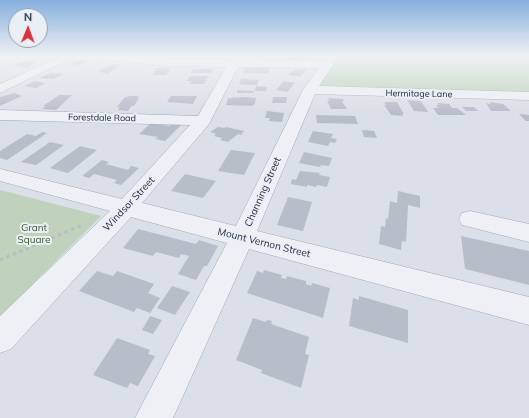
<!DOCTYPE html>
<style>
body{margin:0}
#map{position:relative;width:529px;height:418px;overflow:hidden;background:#dbdfe7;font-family:Mulish,sans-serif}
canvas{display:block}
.north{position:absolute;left:8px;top:8px;width:40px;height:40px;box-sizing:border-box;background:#eaeef5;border:1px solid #9ba0ac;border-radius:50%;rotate:1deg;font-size:11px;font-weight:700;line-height:16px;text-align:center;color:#242b3f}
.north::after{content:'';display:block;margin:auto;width:14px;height:18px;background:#db313b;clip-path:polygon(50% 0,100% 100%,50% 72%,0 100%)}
</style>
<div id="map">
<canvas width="529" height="418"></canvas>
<div class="north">N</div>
</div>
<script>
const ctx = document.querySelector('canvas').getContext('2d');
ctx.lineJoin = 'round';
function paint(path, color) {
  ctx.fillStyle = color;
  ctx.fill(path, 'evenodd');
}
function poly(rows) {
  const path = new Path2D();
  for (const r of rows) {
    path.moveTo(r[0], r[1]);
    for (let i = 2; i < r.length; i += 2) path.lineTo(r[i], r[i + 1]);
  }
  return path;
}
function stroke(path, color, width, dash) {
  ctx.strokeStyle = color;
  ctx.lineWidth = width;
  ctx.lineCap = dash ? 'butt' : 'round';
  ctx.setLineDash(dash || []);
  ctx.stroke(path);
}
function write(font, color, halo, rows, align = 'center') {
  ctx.font = font + ' Mulish,sans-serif';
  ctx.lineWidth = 4;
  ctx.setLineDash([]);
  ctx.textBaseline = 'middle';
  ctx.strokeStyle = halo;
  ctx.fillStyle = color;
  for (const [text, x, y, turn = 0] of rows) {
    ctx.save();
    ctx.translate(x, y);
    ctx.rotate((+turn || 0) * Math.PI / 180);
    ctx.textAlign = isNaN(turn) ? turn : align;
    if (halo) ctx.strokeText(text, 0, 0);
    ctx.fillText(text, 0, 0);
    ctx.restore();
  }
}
paint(poly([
 [334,56,529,56,529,96,310,90],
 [0,190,101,216,0,317]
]), '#bfd2bb');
paint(poly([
 [34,56,53,56,45,59,28,58],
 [252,56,282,56,282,58,258,59,251,58],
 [287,56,312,56,313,59,288,61],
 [87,59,91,60,76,66,69,65,78,60],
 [26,60,37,60,34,61,37,62,27,68,13,65],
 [113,64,121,65,107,74,97,71],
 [157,68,171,68,169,71,170,71,166,75,152,75],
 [244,68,269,68,269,73,243,73],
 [193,69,213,69,212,73,191,73],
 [296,69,306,70,300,77,287,75],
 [51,73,63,74,54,79,39,78],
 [190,76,209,76,204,84,190,84,191,81,187,81],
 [241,79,259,80,257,85,254,85,239,84],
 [34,81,46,83,36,88,24,86],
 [284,81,295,83,287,92,276,90],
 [256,86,267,87,266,91,255,91],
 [237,90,254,91,254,93,237,93],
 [15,93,22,96,0,106,0,97],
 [59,95,72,95,56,110,42,109,46,106,43,106],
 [129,96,139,96,137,98,139,98,134,106,131,106,128,111,118,110,120,107,117,107,124,98],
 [171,96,197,96,193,104,167,102],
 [246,97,256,98,255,104,252,106,226,105,228,98],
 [273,97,287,97,286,103,272,103],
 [328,98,343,99,344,101,342,101,347,109,331,109,327,101,329,101],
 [407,100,421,101,428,112,414,111],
 [384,102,397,102,404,114,402,114,403,116,391,115,384,105,386,105],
 [490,102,503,104,511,111,491,111,486,103,491,104],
 [437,103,449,104,452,108,457,108,466,115,438,115,433,108,438,108,436,105,439,105],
 [462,107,474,107,478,111,466,111],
 [267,111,284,113,282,122,269,121,270,118,265,118],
 [519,114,529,115,529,121,526,121],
 [316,115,355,116,358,124,317,123],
 [151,123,169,126,172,123,181,125,165,141,155,139,158,137,139,134],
 [218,127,224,128,226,127,244,131,241,135,238,134,228,142,220,140,222,138,214,136,216,134,210,132],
 [362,130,374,131,377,138,364,137],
 [313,131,333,134,331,138,337,139,335,143,330,142,328,146,308,142],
 [42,132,47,133,7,160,0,158,0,151,27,134,36,136],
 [50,142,64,145,36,165,21,162],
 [80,146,97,150,68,173,50,168],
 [231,150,255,153,244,175,218,171],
 [304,152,332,158,329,166,321,165,320,167,299,163],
 [102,160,109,162,106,164,128,170,131,166,139,168,121,185,114,183,117,180,94,174,89,178,82,176],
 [300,171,320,173,319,175,330,177,327,187,317,185,316,187,307,185,307,187,291,184,292,179,296,180],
 [185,174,216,181,203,198,171,191],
 [398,191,420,196,420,208,408,205,406,242,402,241,401,250,379,244,381,226,385,227,386,218,388,219,390,201,397,203],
 [288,197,312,202,303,231,277,225],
 [138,229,196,244,199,240,218,246,207,266,204,266,196,280,178,274,189,256,181,254,179,258,156,252,153,256,123,248],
 [461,236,529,251,529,285,465,269],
 [264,270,282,275,281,278,286,279,287,276,306,281,306,284,311,286,312,283,330,288,323,318,247,293,257,271,263,273],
 [97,271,113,276,117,271,154,284,148,293,160,298,150,313,137,308,134,312,79,291],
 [172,286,190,292,175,315,157,308],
 [359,296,408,310,408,343,349,326,353,298,359,300],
 [150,316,162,320,153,334,142,330],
 [253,318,266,322,267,320,272,321,271,324,309,337,305,354,309,355,301,388,261,373,262,370,236,360],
 [117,338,150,350,148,354,155,356,138,386,130,383,127,388,93,375]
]), '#b8bdca');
const minor = poly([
 [62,56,76,56,0,93,0,84,62,56],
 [97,56,129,56,164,60,230,60,233,56,243,56,241,60,324,61,329,56,339,56,319,86,529,92,529,100,315,94,257,231,529,297,529,325,249,249,173,418,135,418,227,243,131,217,11,349,0,353,0,316,110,211,0,181,0,169,122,199,190,125,0,120,0,110,198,116,226,67,164,66,103,59,97,56],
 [238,67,319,68,303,90,236,226,142,203,209,124,238,67],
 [470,211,529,224,529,242,462,225,459,219,462,213,470,211]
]);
stroke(minor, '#a4a9b5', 1);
stroke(poly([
 [0,260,82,225]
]), '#b9bdc6', 3, [3.5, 3.5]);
paint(minor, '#eef0f5');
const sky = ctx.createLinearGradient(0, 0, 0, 114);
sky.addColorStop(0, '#85afdd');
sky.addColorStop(0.49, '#eff1f4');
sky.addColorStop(1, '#eff1f400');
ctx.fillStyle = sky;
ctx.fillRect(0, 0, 529, 114);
write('9px', '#242b3f', '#eaeef5', [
 ["Hermitage Lane",419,94,1],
 ["Forestdale Road",102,118,1]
]);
write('10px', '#242b3f', '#eaeef5', [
 ["Channing Street",263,192,-66],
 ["Windsor Street",129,204,-47],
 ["Mount Vernon Street",264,243,14]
]);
write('10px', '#345c30', '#eaeef5', [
 ["Grant",34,228],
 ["Square",34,240]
]);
</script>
